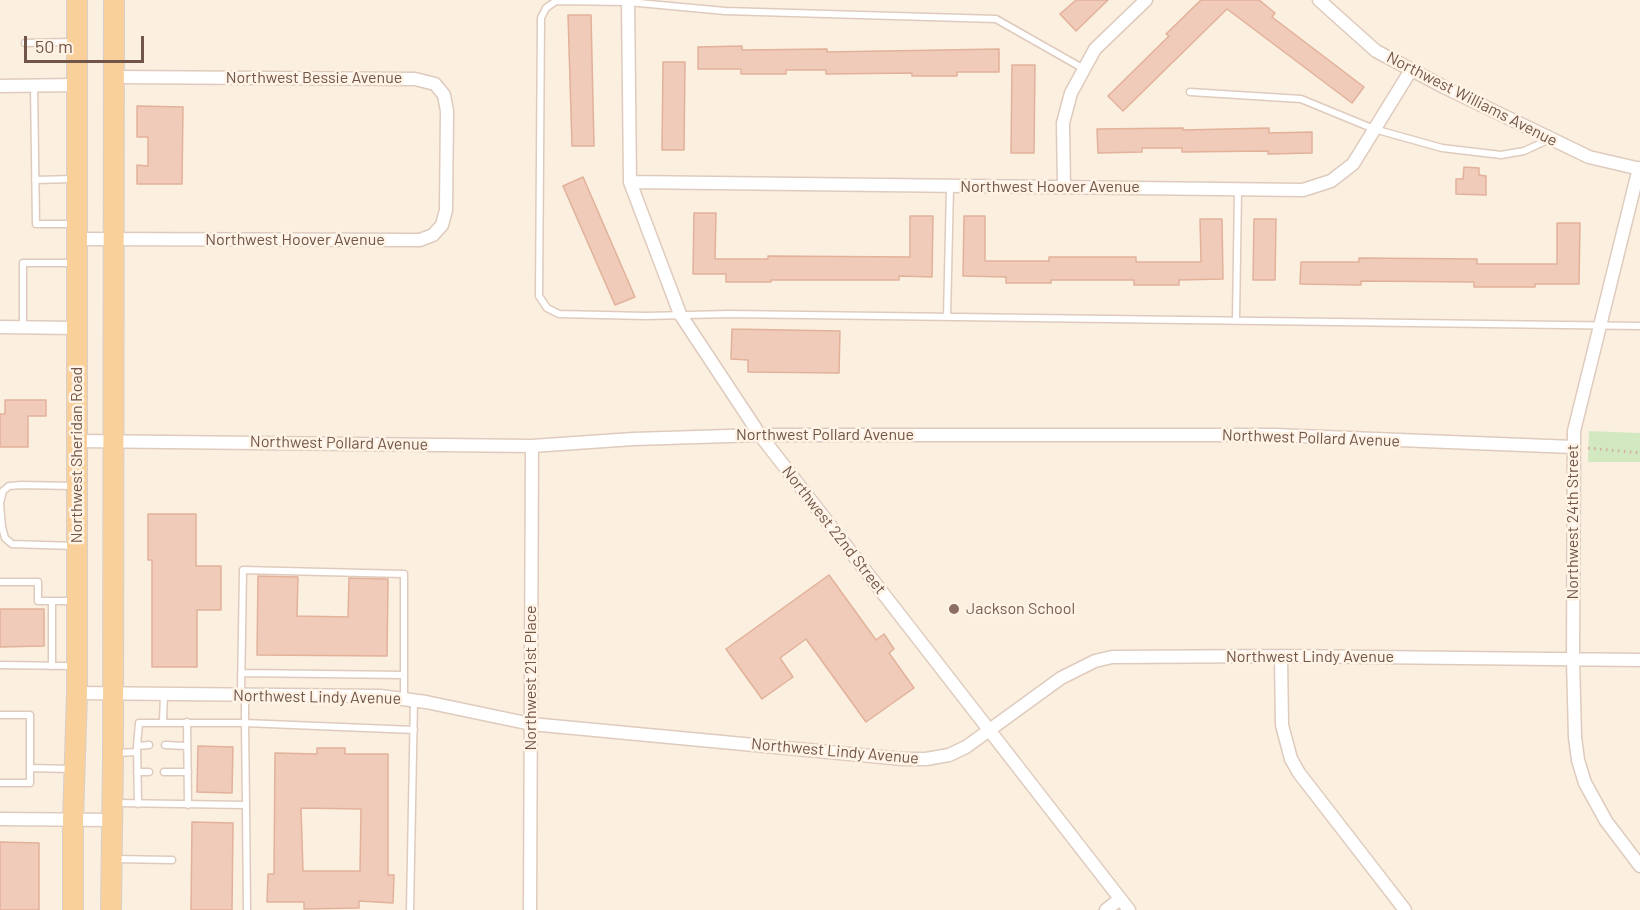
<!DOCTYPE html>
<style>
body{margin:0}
#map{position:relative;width:1640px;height:910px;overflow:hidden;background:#fbefe0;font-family:Barlow,sans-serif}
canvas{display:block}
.scale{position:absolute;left:24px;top:36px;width:120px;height:27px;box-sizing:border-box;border:3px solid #715549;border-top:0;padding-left:8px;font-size:18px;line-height:21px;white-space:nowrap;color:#715549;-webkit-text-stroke:4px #fff3e6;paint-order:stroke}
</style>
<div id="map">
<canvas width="1640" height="910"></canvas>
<div class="scale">50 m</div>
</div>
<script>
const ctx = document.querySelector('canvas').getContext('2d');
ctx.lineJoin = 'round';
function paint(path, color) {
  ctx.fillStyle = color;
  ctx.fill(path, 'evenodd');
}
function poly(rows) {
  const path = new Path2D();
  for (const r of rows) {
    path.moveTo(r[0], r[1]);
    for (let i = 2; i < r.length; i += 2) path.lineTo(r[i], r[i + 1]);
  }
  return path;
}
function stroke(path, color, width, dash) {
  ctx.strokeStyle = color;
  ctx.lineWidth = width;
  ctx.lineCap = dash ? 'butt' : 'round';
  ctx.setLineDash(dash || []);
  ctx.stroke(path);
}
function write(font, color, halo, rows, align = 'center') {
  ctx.font = font + ' Barlow,sans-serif';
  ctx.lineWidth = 5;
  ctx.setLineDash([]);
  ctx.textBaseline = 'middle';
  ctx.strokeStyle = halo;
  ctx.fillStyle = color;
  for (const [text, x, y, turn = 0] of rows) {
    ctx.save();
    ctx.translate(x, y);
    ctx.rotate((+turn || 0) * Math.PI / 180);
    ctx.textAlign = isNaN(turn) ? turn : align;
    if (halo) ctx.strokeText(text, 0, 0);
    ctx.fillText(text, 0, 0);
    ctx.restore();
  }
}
paint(poly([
 [1589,431,1640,433,1640,462,1588,462]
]), '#d2e8c0');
const building = poly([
 [1076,0,1108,0,1076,31,1060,14,1076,0],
 [1201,0,1259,0,1275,13,1272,17,1364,87,1352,103,1227,9,1123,111,1108,96,1169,36,1166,34,1201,0],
 [568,15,591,15,594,146,572,146,568,15],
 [742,46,742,50,827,49,827,52,999,49,999,72,957,72,957,76,912,76,912,73,826,74,826,70,786,70,786,74,741,74,741,69,698,69,698,47,742,46],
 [663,62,685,62,684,150,662,150,663,62],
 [1012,65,1035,65,1034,153,1011,153,1012,65],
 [137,106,183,107,182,184,137,184,137,165,148,166,148,137,137,137,137,106],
 [1183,128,1183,130,1269,128,1269,133,1312,132,1312,153,1268,154,1268,151,1182,152,1182,148,1142,148,1142,152,1098,153,1097,129,1183,128],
 [1464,167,1479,168,1479,175,1486,176,1486,195,1456,194,1456,179,1463,179,1464,167],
 [583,177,635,297,615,305,563,186,583,177],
 [694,213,716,213,715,259,768,259,768,256,910,257,910,216,933,216,932,277,899,276,899,280,771,280,771,282,726,282,726,274,693,274,694,213],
 [964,216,985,216,985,261,1049,261,1049,257,1136,257,1136,262,1201,262,1200,219,1222,219,1223,279,1179,280,1179,285,1134,285,1134,280,1051,280,1051,283,1006,283,1006,277,963,276,964,216],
 [1254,219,1276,219,1275,280,1253,280,1254,219],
 [1557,223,1580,223,1579,284,1535,284,1535,287,1474,287,1474,282,1361,281,1361,285,1300,284,1301,262,1359,262,1359,258,1477,259,1477,264,1557,264,1557,223],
 [732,329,840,331,839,373,748,372,748,360,731,359,732,329],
 [5,400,46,400,46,416,28,416,28,447,0,447,0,414,5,414,5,400],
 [148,514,196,514,196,566,221,566,221,610,197,610,197,667,152,667,152,560,148,560,148,514],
 [829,575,876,640,884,634,894,649,889,653,914,688,866,722,806,639,780,658,793,677,762,699,726,649,829,575],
 [258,576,298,577,297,616,348,617,349,578,388,579,387,656,257,655,258,576],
 [0,609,44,609,44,646,0,647,0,609],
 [198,746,233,747,232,793,197,792,198,746],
 [317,748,345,748,345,754,388,754,388,875,394,875,393,903,359,901,359,908,304,909,304,902,267,902,268,874,274,874,275,753,317,754,317,748],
 [301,808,361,809,360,871,303,871,301,808],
 [192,822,233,823,232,910,191,910,192,822],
 [0,842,39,843,39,910,0,910,0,842]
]);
paint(building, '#f0cbb9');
stroke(building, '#e2b19a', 1.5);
const service = poly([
 [25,43,73,42],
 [1084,69,996,19,725,11,628,2,556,1,546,8,541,18,539,296,547,308,559,314,646,316,729,314,1640,326],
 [34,86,36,224,73,224],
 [1190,92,1301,99,1374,129,1442,148,1501,155,1524,151,1550,139],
 [35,180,73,179],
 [947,317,950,187],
 [1236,320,1238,190],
 [23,327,23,263,73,263],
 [73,486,22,485,9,486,3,491,0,503,2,527,5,538,12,544,74,546],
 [0,582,38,582,38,601,73,601],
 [52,601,52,666],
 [0,665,73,666],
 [241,673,404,675],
 [241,694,243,570,404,574,404,698],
 [0,715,30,715,30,768,71,769],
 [163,722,164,694],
 [187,722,188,805],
 [165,745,187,746],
 [137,746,149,745],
 [116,753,137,752],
 [137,772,149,772],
 [164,772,188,772],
 [0,783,30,783,30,768],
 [115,803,246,805,247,910],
 [138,804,137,746,139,723,245,723,245,695],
 [246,805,245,723,414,730],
 [115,859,172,860],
 [410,910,414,701]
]);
const minor = poly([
 [628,0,630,182,680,314,760,435,1129,910],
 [1319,0,1376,51,1444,87,1589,157,1640,169],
 [0,86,77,85],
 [1639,168,1574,431,1573,659,1575,737,1578,760,1585,783,1606,821,1640,866],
 [630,182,1303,190,1331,181,1353,164,1411,70],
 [1064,187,1063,123,1071,93,1095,49,1146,0],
 [77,239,420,240,433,235,442,225,446,210,447,111,444,95,435,84,415,79,114,77],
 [0,327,77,328],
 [77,441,532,446,633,439,760,435,1275,435,1573,447],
 [1281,656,1282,725,1291,759,1299,773,1405,910],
 [77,693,380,696,426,702,531,724,903,759,926,759,949,755,966,747,1061,678,1095,661,1112,657,1281,656,1640,660],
 [0,819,111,820],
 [530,910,532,446],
 [1106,910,1120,899]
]);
const primary = poly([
 [73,910,73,820,77,693,77,0],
 [111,910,113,758,114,0]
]);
stroke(service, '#dfcbbd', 9);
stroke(minor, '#dfcbbd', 15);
stroke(primary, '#d7cfcc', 22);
stroke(poly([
 [1588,448,1640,453]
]), '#d4af9d', 3, [1.5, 4.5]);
stroke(service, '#fff', 6);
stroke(minor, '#fff', 12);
stroke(primary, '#f9d09a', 20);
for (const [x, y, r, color] of [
 [954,609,6,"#8d6e63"]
]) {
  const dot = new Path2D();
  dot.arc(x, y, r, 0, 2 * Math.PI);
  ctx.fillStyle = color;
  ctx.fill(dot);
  stroke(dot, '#fff3e6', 2);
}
write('16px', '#715549', '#fff3e6', [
 ["Northwest Bessie Avenue",314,78],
 ["Northwest Williams Avenue",1472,99,27],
 ["Northwest Hoover Avenue",1050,187],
 ["Northwest Hoover Avenue",295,240],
 ["Northwest Pollard Avenue",825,435],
 ["Northwest Pollard Avenue",1311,438,2],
 ["Northwest Pollard Avenue",339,443,1],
 ["Northwest Sheridan Road",77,455,-90],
 ["Northwest 24th Street",1573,522,-90],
 ["Northwest 22nd Street",834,530,52],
 ["Northwest Lindy Avenue",1310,657],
 ["Northwest 21st Place",531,678,-90],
 ["Northwest Lindy Avenue",317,697,1],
 ["Northwest Lindy Avenue",835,751,5]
]);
write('16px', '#785e54', '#fff3e6', [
 ["Jackson School",966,609]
], 'left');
</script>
